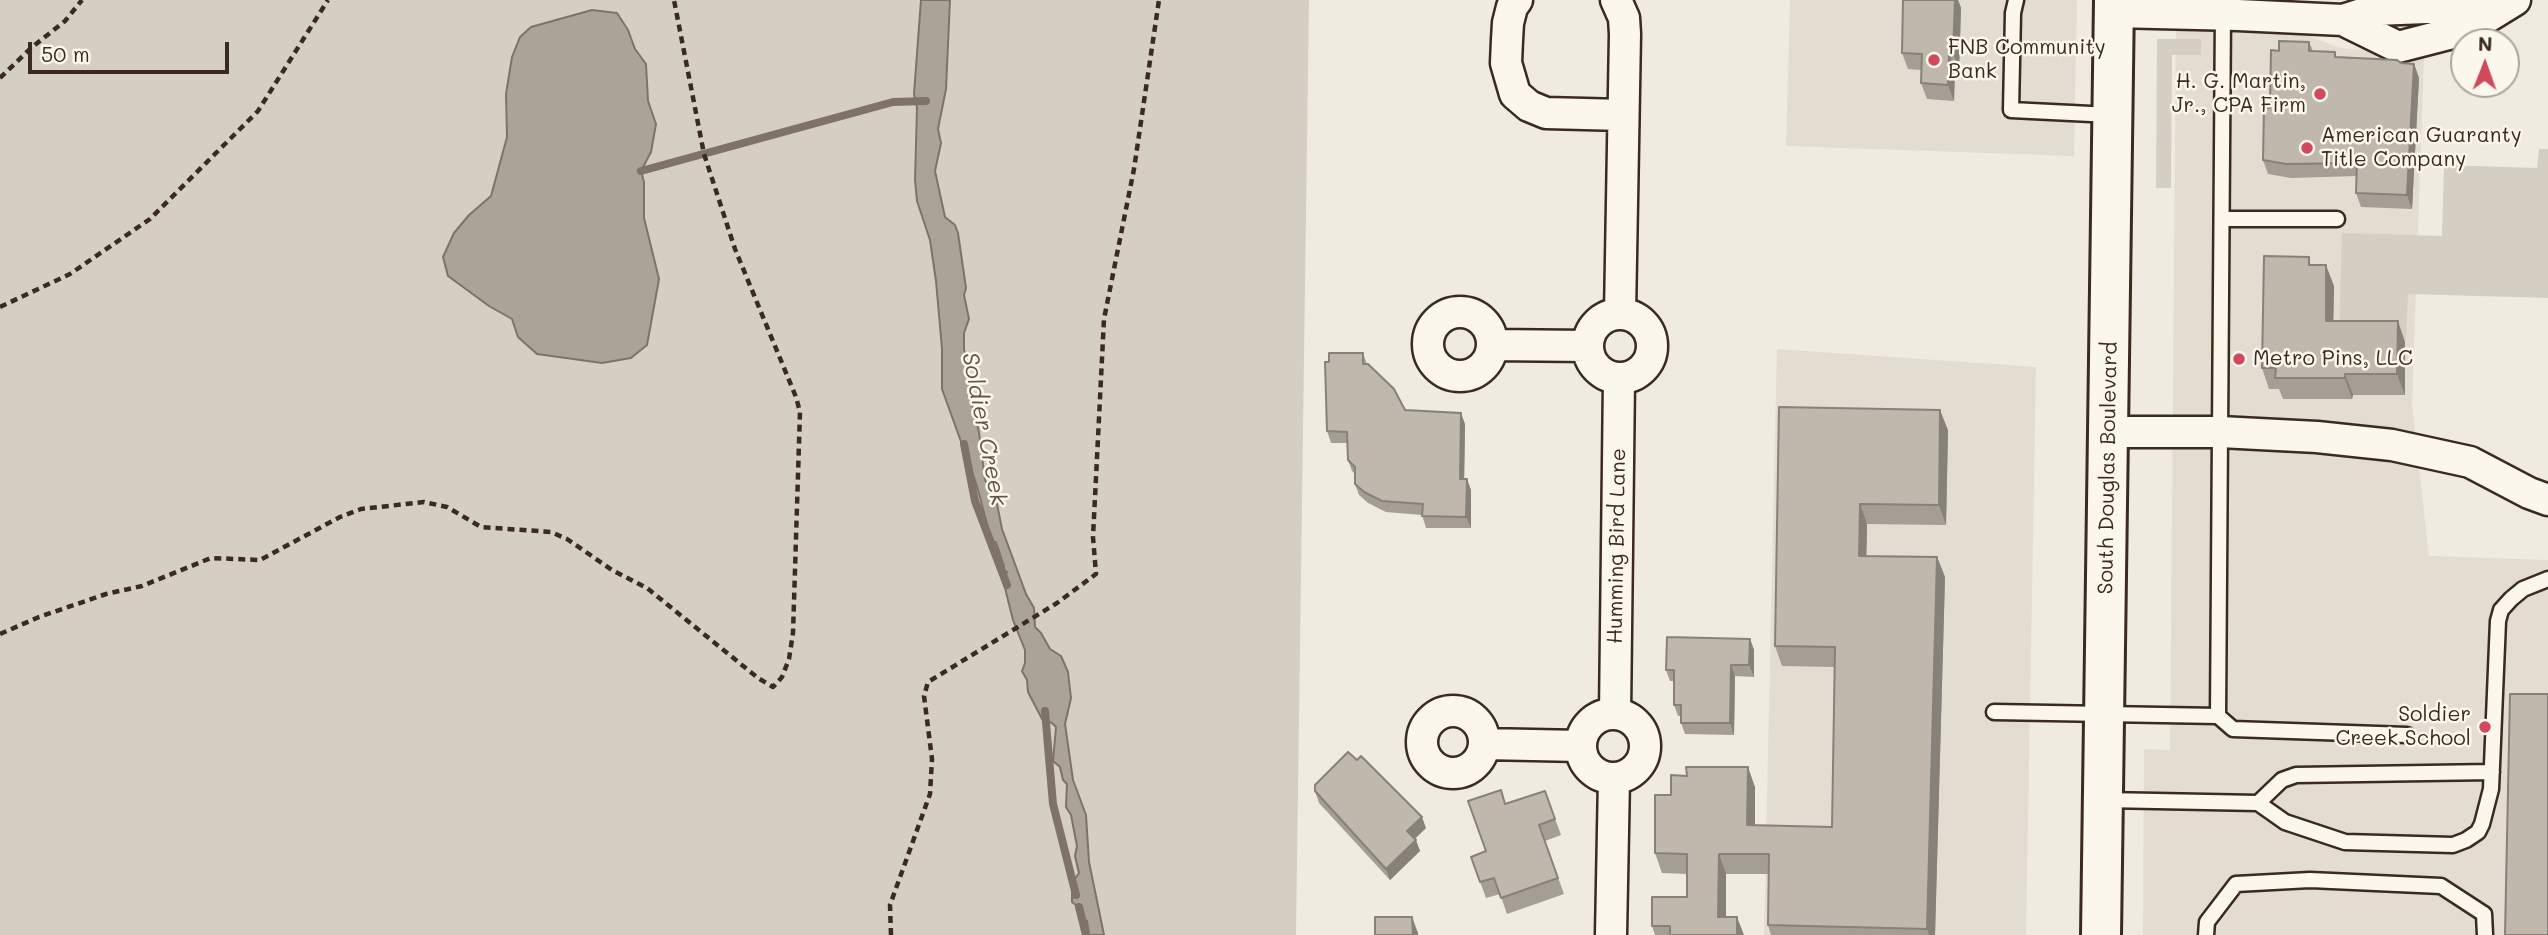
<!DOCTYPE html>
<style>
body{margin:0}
#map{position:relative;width:2548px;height:935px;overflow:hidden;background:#f0ebe0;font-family:Mali,sans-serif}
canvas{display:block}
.north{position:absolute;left:2450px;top:28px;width:70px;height:70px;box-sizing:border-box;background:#fbf7ec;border:2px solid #aea59a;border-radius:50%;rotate:1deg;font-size:19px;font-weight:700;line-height:28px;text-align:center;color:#3b2a1e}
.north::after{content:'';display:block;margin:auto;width:24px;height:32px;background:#d1495b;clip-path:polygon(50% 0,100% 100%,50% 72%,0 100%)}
.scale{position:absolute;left:28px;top:42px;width:201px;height:32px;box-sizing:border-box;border:4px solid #3b2a1e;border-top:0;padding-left:9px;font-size:21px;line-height:24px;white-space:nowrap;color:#3b2a1e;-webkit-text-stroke:5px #fbf7ec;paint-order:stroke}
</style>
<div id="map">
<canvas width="2548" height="935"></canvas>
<div class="north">N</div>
<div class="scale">50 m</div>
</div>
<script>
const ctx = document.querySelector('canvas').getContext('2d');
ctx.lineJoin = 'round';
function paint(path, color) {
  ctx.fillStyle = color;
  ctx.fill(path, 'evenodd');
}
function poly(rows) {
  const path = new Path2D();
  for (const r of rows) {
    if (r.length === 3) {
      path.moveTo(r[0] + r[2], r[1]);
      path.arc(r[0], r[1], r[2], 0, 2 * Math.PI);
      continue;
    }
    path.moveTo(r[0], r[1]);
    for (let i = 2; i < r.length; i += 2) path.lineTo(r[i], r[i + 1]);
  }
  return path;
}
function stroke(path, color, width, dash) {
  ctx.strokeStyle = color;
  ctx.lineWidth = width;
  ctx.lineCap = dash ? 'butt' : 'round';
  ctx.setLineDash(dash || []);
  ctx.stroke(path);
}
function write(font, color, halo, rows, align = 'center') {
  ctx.font = font + ' Mali,sans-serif';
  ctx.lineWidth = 5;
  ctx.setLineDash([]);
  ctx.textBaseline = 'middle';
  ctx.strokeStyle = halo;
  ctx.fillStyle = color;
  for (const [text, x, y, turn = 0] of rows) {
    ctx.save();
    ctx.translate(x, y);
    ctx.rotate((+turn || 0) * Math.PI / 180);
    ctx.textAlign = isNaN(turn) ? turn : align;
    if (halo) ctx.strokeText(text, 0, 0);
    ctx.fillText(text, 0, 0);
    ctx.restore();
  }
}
paint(poly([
 [1790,0,2077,0,2074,156,1786,146],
 [2187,29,2280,29,2312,37,2340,48,2424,56,2412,404,2429,556,2548,560,2548,935,2143,935,2144,749,2170,750,2176,30],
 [1777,349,2036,367,2026,935,1764,935]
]), '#e2dcd1');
paint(poly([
 [0,0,1309,0,1296,935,0,935],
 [2157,39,2201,39,2201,55,2172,55,2171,188,2156,188],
 [2539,149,2548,149,2548,298,2408,294,2406,340,2339,338,2342,233,2442,236,2444,165,2537,168]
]), '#d5cec3');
const water = poly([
 [921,0,950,0,946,89,938,129,941,143,935,171,945,217,955,225,958,233,966,288,964,295,969,319,964,333,964,350,968,361,969,392,979,432,985,480,996,499,1002,529,1026,594,1034,608,1035,627,1041,633,1050,649,1061,656,1068,672,1071,698,1065,724,1073,780,1086,815,1089,862,1104,935,1089,935,1087,921,1078,915,1078,907,1072,902,1072,886,1076,885,1074,880,1079,873,1075,856,1077,846,1071,815,1066,807,1067,784,1063,780,1060,767,1053,761,1056,727,1052,723,1042,719,1028,692,1027,680,1022,671,1025,663,1025,650,1013,620,1003,580,1007,572,1003,569,1004,566,996,542,992,542,990,536,977,486,942,389,942,349,936,281,930,240,917,201,915,180,917,108,914,94,921,0],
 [592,10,617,13,628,30,635,49,646,64,648,101,656,124,651,152,641,171,644,182,644,218,659,279,647,345,631,358,602,363,537,354,518,337,512,319,489,306,448,276,443,257,454,233,469,215,491,196,507,137,506,94,512,57,520,37,531,27,592,10]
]);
paint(water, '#aca397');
stroke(water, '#7f7367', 2);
stroke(poly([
 [641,171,893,102,926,101],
 [964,444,975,501,1007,585],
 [1045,711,1053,804,1076,895],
 [1079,907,1086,935]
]), '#7f7367', 8);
const service = poly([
 [2016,0,2013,13,2011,110,2111,115],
 [2222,219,2337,219],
 [1994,712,2218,716,2233,729,2407,735],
 [2218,716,2223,10],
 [2105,800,2258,803,2285,822,2345,842,2453,845,2466,840,2478,832,2482,824,2491,789,2498,621,2501,610,2511,599,2523,589,2548,579],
 [2258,803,2282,780,2296,775,2492,772],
 [2206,935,2207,922,2236,884,2310,880,2441,886,2484,914,2485,935]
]);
const minor = poly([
 [1517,0,1512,7,1508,23,1507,40,1506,63,1515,94,1529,106,1546,113,1623,115],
 [1616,0,1624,18,1625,34,1620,314],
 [2114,12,2238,15,2343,20,2398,47,2468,29,2515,0],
 [2343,20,2374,10,2505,5],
 [1460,344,32],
 [1620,346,32],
 [1492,345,1588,346],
 [2108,432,2220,432,2317,437,2392,445,2470,462,2529,493,2548,500],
 [1453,742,31],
 [1613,746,32],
 [1615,714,1619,379],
 [1484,744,1581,746],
 [1611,935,1614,778]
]);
const secondary = poly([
 [2101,935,2114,0]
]);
stroke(service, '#3b2a1e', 19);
stroke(minor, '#3b2a1e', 35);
stroke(secondary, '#3b2a1e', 44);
stroke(poly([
 [0,78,31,48,65,21,82,0],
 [0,307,70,274,150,219,258,111,328,0],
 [0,634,39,617,106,594,142,586,211,558,260,560,340,517,361,509,424,502,447,507,481,527,551,532,567,539,612,570,647,588,758,678,773,687,782,677,789,659,793,633,800,412,796,397,735,249,704,154,674,0],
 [891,935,890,905,930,794,932,759,924,696,928,682,1057,603,1096,574,1093,537,1104,319,1134,169,1159,0]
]), '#3b2a1e', 4.5, [7, 5]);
stroke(service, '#fbf7ec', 14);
stroke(minor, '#fbf7ec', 30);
stroke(secondary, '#fbf7ec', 38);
paint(poly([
 [1955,0,1958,0,1961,8,1959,69,1955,69,1954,101,1927,99,1921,83,1922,70,1908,69,1902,53],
 [2309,42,2313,51,2337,57,2414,64,2419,78,2412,209,2361,207,2356,193,2356,176,2291,178,2268,174,2263,160,2279,51],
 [2312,265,2334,286,2333,321,2405,342,2405,395,2353,395,2352,399,2283,399,2279,389,2269,389,2262,368],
 [1363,353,1367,364,1405,410,1465,424,1464,479,1471,490,1471,528,1426,528,1422,515,1386,512,1368,503,1359,495,1355,484,1355,474,1352,471,1348,460,1347,443,1331,443,1327,431,1329,362],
 [1779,407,1948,430,1946,525,1867,524,1866,556,1937,557,1945,577,1935,935,1771,935,1768,925,1769,874,1726,874,1726,917,1744,935,1655,935,1652,926,1687,897,1687,874,1662,873,1655,853,1671,795,1755,787,1755,825,1832,827,1835,667,1782,666,1775,646],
 [1750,639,1754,650,1754,677,1735,676,1734,735,1685,734,1681,723,1681,716,1678,716,1674,705,1674,681,1670,681,1666,670],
 [1315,791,1426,828,1415,839,1420,851,1390,880,1319,803],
 [1545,791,1561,835,1545,841,1564,894,1507,914,1500,894,1486,898,1471,857,1486,851,1506,804]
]), '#a59e95');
paint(poly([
 [1955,0,1958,0,1961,8,1959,69,1953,53],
 [1949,53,1955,69,1954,101,1948,85],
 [2414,64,2419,78,2412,209,2407,195],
 [2326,265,2334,286,2333,342,2326,321],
 [2398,321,2405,342,2405,395,2397,374],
 [2345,374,2353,395,2352,399,2345,378],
 [1940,410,1948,430,1946,525,1939,505],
 [1461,413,1465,424,1464,490,1460,479],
 [1467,479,1471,490,1471,528,1466,517],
 [1860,504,1867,524,1866,576,1859,556],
 [1937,557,1945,577,1935,935,1929,935,1927,929],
 [1750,639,1754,650,1754,677,1749,665],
 [1731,665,1735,676,1734,735,1730,723],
 [1748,767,1755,787,1755,845,1747,825],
 [1422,817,1426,828,1411,842,1407,831],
 [1416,840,1420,851,1390,880,1386,869],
 [1719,854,1726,874,1726,935,1718,917],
 [1412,917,1418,933,1418,935,1413,935],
 [1737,917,1744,935,1737,935]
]), '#868179');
const building = poly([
 [1903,0,1955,0,1953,53,1949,53,1948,85,1921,83,1922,54,1902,53,1903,0],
 [2279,41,2309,42,2309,51,2335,52,2335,57,2397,60,2401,63,2414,64,2407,195,2356,193,2357,163,2286,164,2263,160,2264,108,2270,108,2271,50,2279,51,2279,41],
 [2264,256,2309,257,2309,265,2326,265,2326,321,2398,321,2397,374,2345,374,2345,378,2275,378,2276,368,2262,368,2264,256],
 [1329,353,1363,353,1363,364,1368,364,1394,389,1405,410,1461,413,1460,479,1467,479,1466,517,1422,516,1423,504,1382,501,1364,492,1355,484,1355,467,1348,460,1347,432,1327,431,1325,362,1329,362,1329,353],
 [1779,407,1940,410,1939,505,1860,504,1859,556,1937,557,1927,929,1768,925,1769,854,1719,854,1718,917,1737,917,1737,935,1670,935,1670,926,1652,926,1652,897,1687,897,1687,854,1655,853,1655,795,1671,795,1671,775,1687,776,1686,767,1748,767,1747,825,1832,827,1835,647,1775,646,1779,407],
 [1667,637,1750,639,1749,665,1731,665,1730,723,1681,723,1681,705,1674,705,1674,670,1666,670,1667,637],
 [2510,694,2548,694,2548,935,2505,935,2510,694],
 [1348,752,1357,760,1361,756,1422,817,1407,831,1416,840,1386,869,1315,791,1315,785,1348,752],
 [1501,790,1505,804,1545,791,1555,819,1539,825,1558,878,1501,898,1494,878,1480,882,1471,857,1486,851,1468,801,1501,790],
 [1375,917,1412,917,1413,935,1375,935,1375,917]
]);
paint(building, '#c0b8ad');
stroke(building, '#868179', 2);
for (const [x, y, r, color] of [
 [1934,60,7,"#d1495b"],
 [2320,94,7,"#d1495b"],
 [2307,148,7,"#d1495b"],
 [2239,359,7,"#d1495b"],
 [2485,727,7,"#d1495b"]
]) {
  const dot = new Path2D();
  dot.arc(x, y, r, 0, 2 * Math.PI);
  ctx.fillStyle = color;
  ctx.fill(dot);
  stroke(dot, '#fbf7ec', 2.5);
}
write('21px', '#3b2a1e', '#fbf7ec', [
 ["FNB Community",1948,48],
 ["Bank",1948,72],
 ["H. G. Martin,",2306,82,"right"],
 ["Jr., CPA Firm",2306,106,"right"],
 ["American Guaranty",2321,136],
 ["Title Company",2321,160],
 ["Metro Pins, LLC",2253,359],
 ["Soldier",2471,715,"right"],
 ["Creek School",2471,739,"right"]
], 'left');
write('21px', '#3b2a1e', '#fbf7ec', [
 ["South Douglas Boulevard",2108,468,-89],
 ["Humming Bird Lane",1617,546,-89]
]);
write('italic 23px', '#635448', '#fbf7ec', [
 ["Soldier Creek",984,429,79]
]);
</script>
